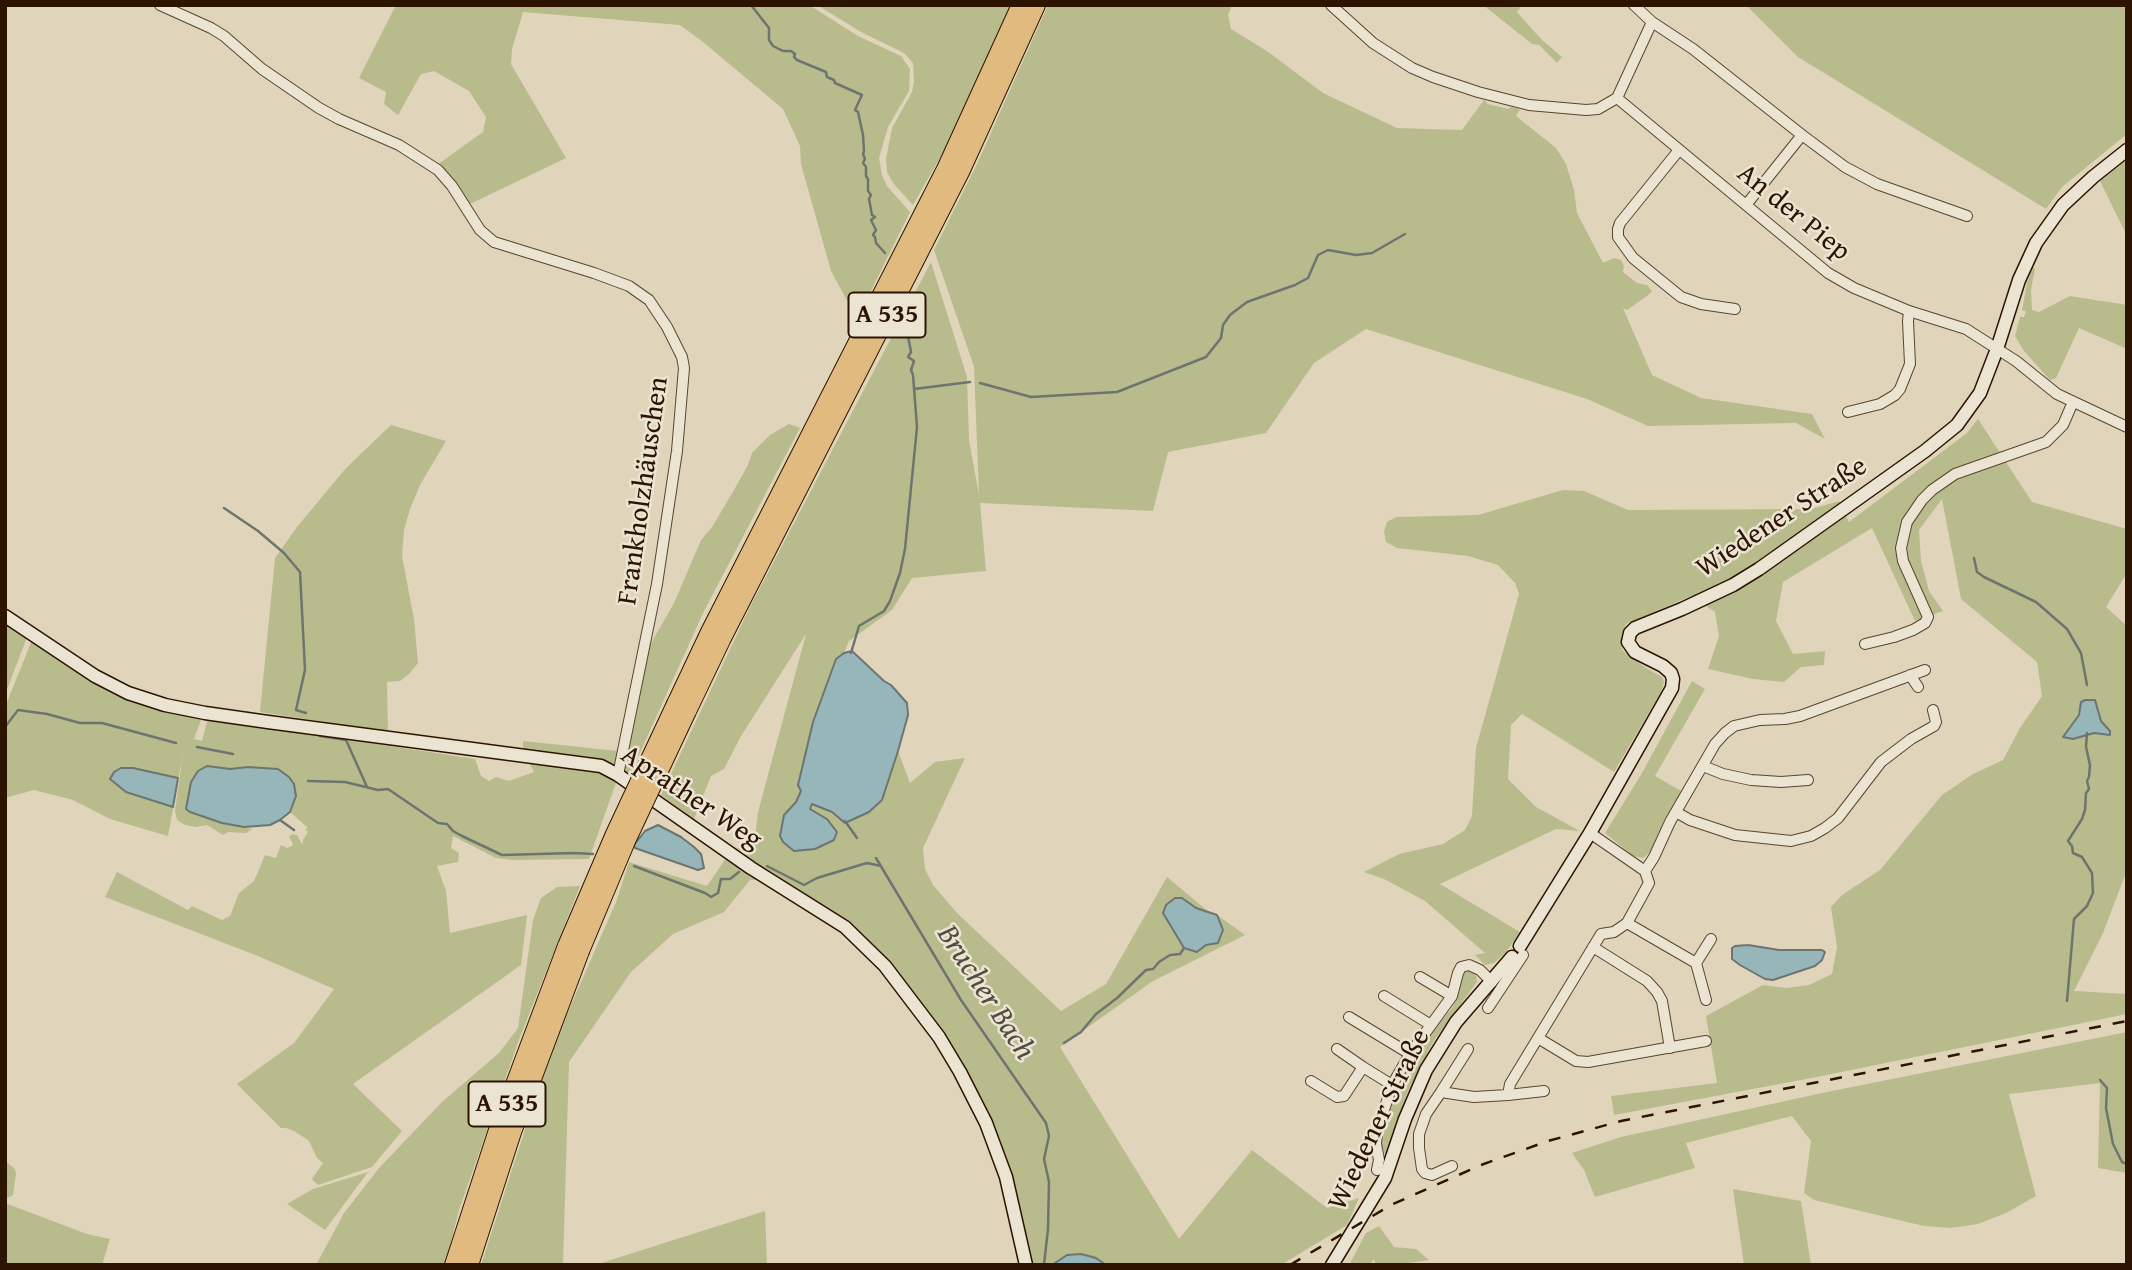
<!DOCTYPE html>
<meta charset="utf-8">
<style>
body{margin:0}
#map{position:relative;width:2132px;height:1270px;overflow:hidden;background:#e0d5bb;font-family:"Gentium Book Plus",serif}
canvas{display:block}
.frame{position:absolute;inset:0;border:7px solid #2d1400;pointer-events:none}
</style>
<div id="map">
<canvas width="2132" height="1270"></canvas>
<div class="frame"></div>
</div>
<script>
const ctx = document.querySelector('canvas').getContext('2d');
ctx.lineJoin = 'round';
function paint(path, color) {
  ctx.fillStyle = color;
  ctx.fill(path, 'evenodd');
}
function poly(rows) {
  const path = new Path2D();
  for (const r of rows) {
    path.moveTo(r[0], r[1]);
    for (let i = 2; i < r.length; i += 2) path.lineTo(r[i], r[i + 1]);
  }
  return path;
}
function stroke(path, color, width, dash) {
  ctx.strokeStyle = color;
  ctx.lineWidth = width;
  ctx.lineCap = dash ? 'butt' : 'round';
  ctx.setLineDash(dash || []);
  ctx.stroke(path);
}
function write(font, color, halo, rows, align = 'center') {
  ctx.font = font + ' "Gentium Book Plus",serif';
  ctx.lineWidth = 5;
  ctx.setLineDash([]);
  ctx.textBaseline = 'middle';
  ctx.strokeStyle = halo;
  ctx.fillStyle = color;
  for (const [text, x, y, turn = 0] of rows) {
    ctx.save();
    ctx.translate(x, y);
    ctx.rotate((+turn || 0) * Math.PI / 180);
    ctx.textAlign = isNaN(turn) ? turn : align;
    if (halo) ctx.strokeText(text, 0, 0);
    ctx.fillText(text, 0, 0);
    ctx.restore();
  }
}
paint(poly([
 [396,5,809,5,858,36,901,56,910,69,909,91,888,127,879,158,882,175,887,186,910,212,857,319,831,271,801,164,800,146,783,109,703,42,680,25,523,12,512,49,511,64,566,158,468,205,448,173,437,165,483,132,486,117,469,91,434,71,421,74,398,115,384,104,386,92,359,78],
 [817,5,1012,5,959,124,913,205,893,183,887,172,886,159,892,128,912,92,914,81,913,63,904,53,861,32],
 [1048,5,1232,5,1228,15,1231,29,1267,51,1323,93,1397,128,1462,130,1484,100,1486,101,1487,104,1509,109,1510,107,1520,109,1516,116,1556,148,1566,164,1574,190,1577,213,1603,263,1614,258,1621,260,1624,266,1623,272,1637,283,1647,285,1652,291,1647,296,1627,310,1623,308,1652,375,1701,398,1812,414,1825,439,1796,423,1648,426,1587,399,1366,329,1314,363,1266,433,1168,452,1153,511,980,503,986,571,912,578,892,610,849,641,844,653,836,659,813,722,798,785,801,791,796,802,784,815,827,819,809,809,812,804,832,813,845,822,869,812,882,800,898,751,910,783,935,762,965,758,923,848,925,869,933,885,957,913,1061,1011,1106,984,1167,877,1210,913,1196,908,1182,898,1164,913,1184,948,1218,943,1223,930,1217,915,1245,935,1153,981,1060,1047,1179,1239,1252,1150,1327,1208,1359,1198,1347,1225,1281,1265,1106,1265,1096,1258,1081,1254,1067,1255,1052,1265,1020,1265,1025,1230,1000,1139,950,1044,910,988,862,935,768,874,737,848,754,845,758,812,806,634,741,736,724,769,711,776,694,819,661,795,751,605,931,262,967,377,969,440,979,495,974,367,934,250,977,164],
 [1483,5,1517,5,1520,8,1517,12,1541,39,1562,57,1557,63,1539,45,1532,44],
 [1746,5,2127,5,2127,134,2062,187,2046,209,1798,57],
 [2127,160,2127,236,2100,181],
 [2033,267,2035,269,2031,290,2032,310,2039,312,2070,296,2127,305,2127,349,2079,328,2056,378,2050,380,2024,351,2015,336,2020,317,2024,317,2026,311,2022,310,2027,283],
 [1978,419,2032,502,2127,529,2127,573,2106,607,2127,626,2127,870,2103,933,2074,991,2127,994,2127,1014,1817,1077,1614,1115,1611,1096,1717,1083,1706,1016,1763,985,1786,988,1809,985,1832,974,1837,947,1831,907,1842,895,1880,870,1942,795,1973,774,2003,760,2020,728,2042,696,2037,662,1961,599,1942,499,1919,530,1921,561,1929,591,1943,611,1915,621,1872,528,1783,582,1776,621,1793,654,1825,651,1824,665,1801,667,1784,682,1753,679,1708,669,1719,636,1715,612,1691,596,1626,624,1621,636,1622,650,1646,668,1662,677,1664,682,1661,692,1614,772,1522,714,1511,725,1508,779,1536,807,1580,831,1556,829,1440,884,1520,932,1506,952,1494,963,1485,965,1475,955,1485,953,1425,901,1384,879,1364,872,1399,854,1443,844,1465,830,1472,816,1476,748,1519,594,1515,583,1498,565,1468,556,1397,548,1386,542,1384,531,1387,522,1396,517,1478,515,1563,490,1584,491,1628,510,1812,509,1839,501,1849,522,1967,433],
 [789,424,800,428,704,611,629,777,617,780,589,859,512,860,496,858,453,836,451,848,459,853,458,862,437,866,446,891,450,933,527,915,521,965,353,1084,402,1131,372,1167,318,1185,312,1179,323,1163,317,1158,309,1141,294,1131,286,1128,281,1128,237,1084,294,1043,334,989,258,956,105,897,117,872,188,910,192,906,222,920,230,916,239,893,254,881,265,855,276,858,281,845,287,848,292,846,293,844,289,837,292,834,297,835,302,844,303,842,303,840,308,832,305,829,308,828,290,812,296,796,294,784,289,777,278,769,248,767,230,769,207,766,190,812,222,823,252,829,246,833,228,832,223,835,207,825,196,827,185,825,177,820,175,811,183,754,168,836,110,819,73,800,34,790,5,798,5,707,32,640,73,670,117,695,158,709,201,720,194,739,202,741,208,718,475,759,481,776,489,781,496,777,509,781,534,772,523,750,523,741,618,751,646,652,674,603,701,540,712,527,734,490,748,465,752,453,770,435],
 [391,425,446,441,420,485,410,509,404,530,402,556,414,619,418,663,409,674,400,681,387,682,388,732,260,712,275,558,297,527,346,468],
 [5,622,27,637,5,695],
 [1692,681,1705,689,1655,776,1683,792,1665,818,1650,852,1643,858,1633,856,1605,833,1642,773],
 [726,858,757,880,750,880,724,912,673,934,631,972,569,1062,563,1265,481,1265,550,1053,616,902,629,862,707,886],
 [580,886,520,1037,459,1210,445,1265,316,1265,344,1213,379,1168,442,1102,499,1053,518,1028,533,920,541,898,557,887],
 [1469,970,1476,975,1477,982,1433,1042,1407,1093,1386,1156,1380,1144,1384,1125,1398,1088,1427,1038,1452,1008,1457,998,1461,979,1464,971],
 [2127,1032,2127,1173,2098,1168,2100,1083,2009,1094,2036,1196,2006,1213,1978,1224,1951,1228,1924,1226,1814,1200,1804,1193,1811,1141,1792,1116,1686,1143,1695,1168,1595,1197,1584,1170,1572,1153,1621,1137,1822,1093],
 [5,1161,15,1169,16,1174,13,1195,5,1199],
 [368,1172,325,1230,287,1204,313,1189],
 [1733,1189,1801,1201,1811,1265,1744,1265],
 [5,1203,87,1234,110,1239,102,1265,5,1265],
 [765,1211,767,1265,595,1265],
 [1379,1226,1394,1247,1416,1249,1429,1260,1395,1265,1376,1265,1374,1259,1369,1265,1349,1265,1366,1233]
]), '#b8bc8c');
const water = poly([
 [852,651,884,681,891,685,907,703,908,715,898,751,882,800,869,812,845,823,832,812,812,804,810,809,827,819,837,832,834,840,815,849,794,851,783,842,780,836,784,815,796,802,801,791,798,785,813,722,836,659,844,653,852,651],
 [2085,700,2095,700,2101,721,2110,731,2110,735,2094,733,2073,739,2063,737,2079,715,2081,702,2085,700],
 [207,766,230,769,248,767,278,769,289,777,294,784,296,796,290,812,280,820,270,825,244,827,222,823,190,812,186,809,191,782,198,771,207,766],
 [121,768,133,768,178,778,173,807,126,792,110,779,114,772,121,768],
 [658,825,681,837,694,847,701,854,704,868,698,870,635,848,634,845,645,831,658,825],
 [1175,898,1182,898,1196,908,1217,915,1223,930,1218,943,1206,945,1197,952,1184,948,1163,913,1166,905,1175,898],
 [1748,945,1779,950,1822,950,1825,952,1822,960,1815,966,1773,980,1765,979,1740,965,1732,959,1732,948,1735,946,1748,945],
 [1081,1254,1096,1258,1106,1265,1052,1265,1067,1255,1081,1254]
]);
paint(water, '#97b6ba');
stroke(water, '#6d7570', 2);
stroke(poly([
 [751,5,769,28,769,40,773,46,783,51,791,51,795,54,794,57,797,60,826,72,827,77,834,80,835,83,862,95,855,110,858,112,863,135,864,151,863,154,865,159,863,163,866,167,866,176,868,179,868,191,871,195,869,199,872,215,875,217,871,220,876,230,873,235,875,237,876,243,885,253],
 [980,383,1031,397,1117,392,1206,357,1221,338,1223,325,1230,315,1247,302,1295,285,1308,278,1318,255,1328,250,1356,255,1372,253,1405,234],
 [914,389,970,382],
 [224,508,258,531,284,553,300,572,305,670,296,710,306,713],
 [1974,558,1977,572,1984,577,2036,602,2067,629,2081,653,2087,685],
 [851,653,859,626,884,611,890,601,900,573,905,549,917,427,913,375,911,370,914,361,908,357,911,352,905,320],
 [5,727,18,710,47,714,80,723,102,723,176,743],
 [320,736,346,740,367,787],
 [197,747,233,754],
 [308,781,345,782,378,790,388,789,438,823,447,824,453,831,462,836,502,855,574,853,593,854],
 [280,820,294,830],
 [845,821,857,838],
 [876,858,961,1000,1046,1123,1049,1136,1044,1159,1049,1182,1048,1229,1044,1265],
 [634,866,705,893,711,897,718,893,721,879,730,879,739,872],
 [767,866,804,885,817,878,867,863,881,866],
 [2067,1001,2074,919,2087,906,2093,893,2092,873,2082,857,2073,853,2072,846,2068,841,2082,819,2085,810,2086,793,2089,789,2087,781,2089,777,2090,765,2086,747,2087,733],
 [1064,1043,1081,1032,1096,1014,1117,998,1146,970,1153,969,1159,962,1170,955,1180,954,1184,948],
 [2100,1080,2107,1088,2106,1108,2113,1144,2122,1162,2127,1164]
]), '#6d7570', 2.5);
const street = poly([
 [160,5,211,28,224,36,262,69,319,108,339,119,399,145,438,170,452,186,480,230,494,242,594,273,629,286,649,300,667,327,682,357,684,368,677,451,657,584,618,775],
 [1331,5,1373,43,1412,68,1433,77,1478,92,1529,105,1586,110,1598,109,1617,98,1652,22,1634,5],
 [1652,22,1693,49,1802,135,1845,167,1877,184,1967,216],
 [1617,98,1828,273,1854,288,1909,311,1966,329,2016,361,2057,394,2127,427],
 [1679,150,1620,223,1618,229,1618,237,1633,258,1681,297,1701,304,1735,309],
 [1746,205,1802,135],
 [1848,412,1880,404,1895,395,1900,389,1910,364,1908,321,1909,311],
 [1865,644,1894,637,1913,630,1925,623,1928,617,1903,561,1901,548,1907,522,1922,500,1932,490,1955,474,2046,442,2063,425,2073,402],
 [1910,675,1918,687],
 [1703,766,1723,774,1751,780,1781,782,1808,780],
 [1676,812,1690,820,1735,835,1791,841,1811,836,1825,828,1838,818,1881,762,1911,739,1934,726,1936,722,1933,710],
 [1590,833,1645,871],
 [1645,871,1654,857,1670,822,1715,744,1725,733,1734,726,1760,720,1785,719,1800,716,1925,670],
 [1627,923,1696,963,1711,939],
 [1593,947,1647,981,1657,992,1662,1001,1670,1048],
 [1696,963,1706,1000],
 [1420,977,1452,996],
 [1384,996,1431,1025],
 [1488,1008,1523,955],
 [1349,1017,1410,1054],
 [1538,1038,1576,1061,1588,1062,1706,1041],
 [1337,1049,1363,1067],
 [1311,1081,1337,1097,1344,1096,1363,1067,1392,1085],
 [1441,1092,1468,1049],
 [1508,1095,1544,1091],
 [1452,1166,1432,1175,1425,1173,1422,1169,1419,1148,1419,1134,1426,1114,1441,1092,1474,1097,1508,1095,1510,1084,1601,934,1614,932,1627,923,1649,883,1645,871],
 [1377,1170,1379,1160,1376,1144,1377,1132,1392,1085,1410,1054,1452,996,1458,973,1461,967,1469,965,1480,970,1492,982]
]);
const secondary = poly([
 [5,616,95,676,128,693,165,705,205,713,268,722,601,766,618,775,751,868,845,927,885,966,939,1037,960,1072,986,1123,1006,1177,1026,1265],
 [1520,946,1590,833,1672,688,1673,679,1671,673,1663,666,1635,652,1628,642,1630,633,1635,628,1682,609,1733,585,1759,569,1925,451,1957,425,1980,393,1997,349,2019,280,2036,243,2063,205,2093,177,2127,150],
 [1332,1265,1385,1178,1405,1119,1426,1070,1456,1022,1512,957]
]);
const highway = poly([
 [676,704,710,632,947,167,1021,5],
 [687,711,722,638,960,172,1036,5],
 [454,1265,499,1127,567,946],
 [469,1265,512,1132,580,951]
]);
stroke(street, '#5a442f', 12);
stroke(secondary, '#2d1400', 15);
stroke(highway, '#2d1400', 20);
stroke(street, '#ebe4d3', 10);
stroke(secondary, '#ebe4d3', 12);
stroke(highway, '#e0ba7e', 18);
stroke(poly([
 [1290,1265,1391,1205,1481,1165,1548,1141,1621,1121,2127,1021]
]), '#2d1400', 2.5, [12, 12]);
const highwayBridge = poly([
 [567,946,615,834,676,704],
 [580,951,626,841,687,711]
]);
stroke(highwayBridge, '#2d1400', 20, []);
stroke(highwayBridge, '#e0ba7e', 18);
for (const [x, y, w] of [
 [887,315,77],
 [507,1104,77]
]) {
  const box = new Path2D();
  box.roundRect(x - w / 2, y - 22.5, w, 45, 5);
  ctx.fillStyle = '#ebe4d3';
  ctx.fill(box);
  stroke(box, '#2d1400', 2);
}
write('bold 26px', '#2d1400', null, [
 ["A 535",887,315],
 ["A 535",507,1104]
]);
write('28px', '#2d1400', '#ebe4d3', [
 ["An der Piep",1793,213,39],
 ["Frankholzhäuschen",644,491,-82],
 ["Wiedener Straße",1782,518,-33],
 ["Aprather Weg",691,798,34],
 ["Wiedener Straße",1380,1120,-64]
]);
write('italic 30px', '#524d41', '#ebe4d3', [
 ["Brucher Bach",985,993,57]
]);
</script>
